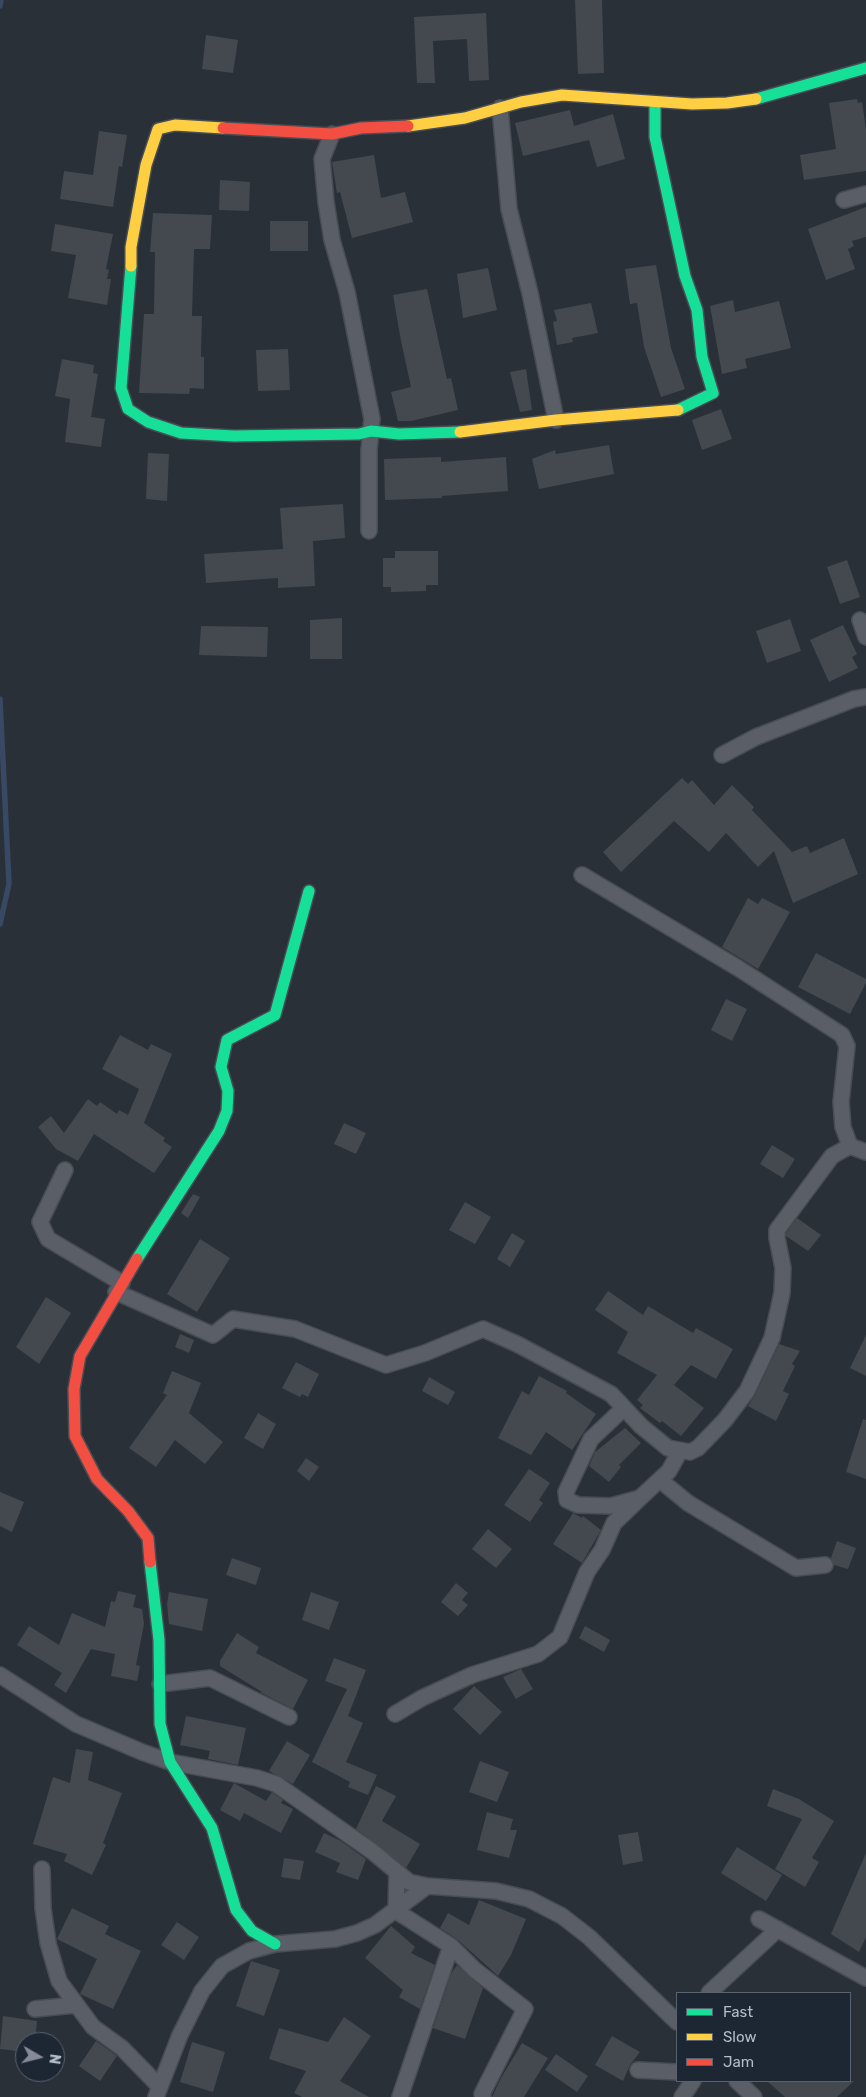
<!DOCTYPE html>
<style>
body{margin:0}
#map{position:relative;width:866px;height:2097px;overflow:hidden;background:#2a3038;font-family:Rubik,sans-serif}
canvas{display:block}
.legend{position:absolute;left:676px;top:1992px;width:175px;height:90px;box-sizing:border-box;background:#1d2633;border:1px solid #59626f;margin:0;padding:6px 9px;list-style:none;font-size:15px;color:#b4bcc9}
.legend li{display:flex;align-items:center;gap:10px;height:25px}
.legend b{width:25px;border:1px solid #59626f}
.north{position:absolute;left:15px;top:2032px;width:50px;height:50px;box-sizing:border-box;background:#1d2633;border:1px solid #59626f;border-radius:50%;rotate:98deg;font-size:14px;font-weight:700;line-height:20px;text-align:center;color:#b4bcc9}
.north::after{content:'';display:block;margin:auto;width:18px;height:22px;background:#848b96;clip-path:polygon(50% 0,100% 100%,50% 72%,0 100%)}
</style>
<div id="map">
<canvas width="866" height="2097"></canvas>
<ul class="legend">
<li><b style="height:6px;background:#16e098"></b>Fast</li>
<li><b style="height:6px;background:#ffcf43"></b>Slow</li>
<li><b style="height:6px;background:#f24e42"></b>Jam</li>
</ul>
<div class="north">N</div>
</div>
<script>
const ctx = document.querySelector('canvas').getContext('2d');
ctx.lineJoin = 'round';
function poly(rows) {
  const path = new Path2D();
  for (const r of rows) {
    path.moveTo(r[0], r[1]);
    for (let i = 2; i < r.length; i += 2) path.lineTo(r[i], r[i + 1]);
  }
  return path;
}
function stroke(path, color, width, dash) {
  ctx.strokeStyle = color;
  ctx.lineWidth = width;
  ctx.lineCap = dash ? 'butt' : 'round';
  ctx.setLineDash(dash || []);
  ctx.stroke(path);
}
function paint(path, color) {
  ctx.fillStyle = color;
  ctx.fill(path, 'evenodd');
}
stroke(poly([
 [0,6,1,0],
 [0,699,9,884,0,924]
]), '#384963', 5.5);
paint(poly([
 [575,0,602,0,604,73,578,74],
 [486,13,489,80,469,81,467,39,433,41,435,83,417,83,414,17],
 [206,35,238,40,233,73,202,69],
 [857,99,858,103,862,102,866,129,866,171,804,180,800,155,836,149,829,103],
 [570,110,574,126,613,114,625,159,597,167,589,140,523,156,515,123],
 [99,131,127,135,122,167,119,166,113,207,60,199,64,171,93,175],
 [374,155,381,198,405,192,413,222,352,238,340,192,337,193,332,162],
 [220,180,250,182,249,211,219,210],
 [866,207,866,237,852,241,854,246,848,249,855,269,826,280,808,229],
 [153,213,212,215,210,249,194,249,192,316,202,316,201,357,204,357,204,389,190,388,189,394,139,393,144,314,154,314,155,252,150,252],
 [270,221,308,221,308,251,270,251],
 [55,224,113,234,106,269,109,270,107,279,111,279,107,305,68,298,76,255,51,251],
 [656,265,671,348,685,389,661,397,644,347,637,303,630,304,625,269],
 [488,268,497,310,463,318,457,274],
 [427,289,447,379,451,378,458,410,411,421,398,421,391,392,411,387,401,341,393,295],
 [733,300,735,312,779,301,791,348,745,359,747,368,722,374,710,306],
 [591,303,598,333,572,338,573,342,557,345,553,322,557,321,554,310],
 [288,349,290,390,258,391,256,350],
 [62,359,94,365,93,373,98,374,91,417,105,419,101,447,65,442,70,399,55,396],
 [526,369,532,410,520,412,510,372],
 [721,409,732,439,702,450,692,420],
 [609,445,614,474,539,489,532,459,555,450,556,454],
 [148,453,169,454,167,501,146,499],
 [441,457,441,462,506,457,508,491,442,496,442,498,385,500,384,459],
 [343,504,345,538,313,541,315,586,278,588,278,578,206,583,204,554,283,549,280,508],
 [395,551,438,551,438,585,426,585,426,591,391,592,391,587,383,587,383,558,395,558],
 [847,560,860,597,840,604,827,567],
 [342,618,342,659,310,659,310,620],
 [790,619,801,651,767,663,756,631],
 [843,625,857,654,852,657,858,668,829,682,810,640],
 [201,626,268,627,267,657,199,655],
 [682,778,688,784,692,780,714,805,732,785,754,807,752,810,792,852,807,846,810,853,844,838,858,874,793,903,774,851,758,867,726,833,709,852,674,821,621,872,603,852],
 [748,898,758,904,762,898,790,912,758,969,722,947],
 [816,953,866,979,866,983,850,1014,798,987],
 [726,999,747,1009,732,1041,711,1030],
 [120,1035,148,1050,151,1044,172,1054,144,1123,165,1138,163,1141,172,1147,154,1173,94,1134,78,1161,56,1149,38,1127,51,1116,64,1133,88,1099,97,1106,100,1102,117,1114,119,1110,128,1115,139,1089,102,1069],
 [344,1123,366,1133,356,1154,334,1144],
 [772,1145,795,1159,783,1178,760,1164],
 [193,1194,200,1197,188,1218,181,1213],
 [465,1202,491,1217,475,1244,449,1230],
 [797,1218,821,1235,808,1251,786,1236,786,1233],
 [512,1233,525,1241,510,1267,497,1259],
 [200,1239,230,1258,197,1312,167,1294],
 [608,1291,643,1315,648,1306,693,1333,696,1328,733,1349,716,1379,691,1365,674,1385,704,1408,681,1436,662,1421,660,1423,640,1408,643,1405,637,1400,657,1375,617,1353,628,1332,595,1310],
 [46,1297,71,1313,39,1364,16,1347],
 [180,1334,194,1340,189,1353,175,1347],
 [866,1335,866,1376,850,1368],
 [779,1344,800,1351,792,1364,795,1366,783,1391,789,1394,776,1421,748,1406,755,1395],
 [296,1362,319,1374,308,1397,302,1394,300,1397,282,1388],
 [172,1371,201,1383,189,1413,223,1442,205,1464,175,1440,156,1467,129,1448,167,1395,163,1393],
 [539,1376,567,1391,566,1393,596,1414,572,1450,546,1432,531,1455,498,1438,522,1391,529,1395],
 [429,1377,455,1392,448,1405,422,1391],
 [258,1413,276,1424,263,1449,244,1438],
 [863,1419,866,1420,866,1479,846,1472],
 [625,1428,641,1443,619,1465,621,1467,609,1482,589,1466,595,1452],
 [306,1458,319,1467,309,1481,297,1471],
 [529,1469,550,1483,539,1500,543,1503,530,1522,504,1505],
 [0,1492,24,1502,12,1532,0,1526],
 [573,1513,582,1518,583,1516,601,1530,582,1563,553,1544],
 [488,1529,512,1549,496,1568,472,1549],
 [837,1541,856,1548,848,1569,834,1565,831,1558],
 [232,1558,261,1568,256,1585,226,1575],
 [456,1583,468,1593,462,1600,468,1605,458,1616,441,1602],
 [118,1591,136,1595,133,1607,142,1609,144,1624,136,1665,140,1666,137,1681,111,1676,115,1654,91,1649,66,1693,54,1685,62,1673,17,1645,29,1626,59,1645,72,1613,105,1627,111,1601,115,1602],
 [169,1592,208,1599,202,1631,169,1624,167,1604],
 [311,1592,339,1602,329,1630,302,1620],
 [585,1626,610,1640,604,1652,579,1638],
 [237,1633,259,1647,256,1653,308,1680,293,1709,260,1692,262,1692,220,1666,220,1661],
 [334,1658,366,1670,348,1716,363,1723,346,1762,377,1775,368,1795,348,1787,350,1782,312,1762,347,1689,325,1681],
 [521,1669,533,1689,516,1699,503,1677],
 [474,1686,502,1712,480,1735,453,1709],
 [186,1716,246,1728,238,1765,208,1759,210,1751,180,1745],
 [287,1741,310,1755,293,1784,269,1771],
 [76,1749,93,1752,88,1780,122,1793,103,1843,106,1845,92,1875,64,1861,67,1854,33,1844,53,1777,70,1783],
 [480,1761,509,1772,497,1802,469,1792],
 [234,1783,266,1801,272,1792,283,1800,281,1803,293,1809,281,1833,244,1813,240,1821,220,1810],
 [376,1786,396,1796,382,1821,420,1844,406,1868,356,1829],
 [773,1789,799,1799,834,1821,812,1858,819,1862,805,1887,775,1869,802,1819,767,1806],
 [487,1812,513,1819,510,1830,517,1830,509,1858,477,1850],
 [638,1832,643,1861,623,1865,618,1835],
 [324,1833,341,1841,366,1859,358,1880,336,1872,340,1863,315,1852],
 [737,1847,782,1875,766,1901,721,1873],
 [866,1853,866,1937,859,1952,831,1934],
 [284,1858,304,1861,300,1880,281,1877],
 [479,1900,526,1919,511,1955,498,1976,457,1939,440,1928,448,1913,469,1925],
 [72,1908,109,1926,105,1934,141,1951,113,2009,80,1994,97,1959,57,1939],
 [177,1922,199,1937,184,1960,161,1945],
 [391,1926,415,1947,411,1953,435,1965,420,2009,399,1997,403,1990,365,1958],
 [251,1961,280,1970,264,2016,236,2006],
 [457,1965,483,1988,465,2039,433,2028,451,1974],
 [3,2016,37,2021,35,2042,25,2042,25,2052,0,2049],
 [344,2017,371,2036,340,2081,369,2097,302,2097,294,2093,306,2071,269,2059,279,2028,328,2042],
 [612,2036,640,2052,630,2065,623,2081,595,2065],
 [96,2041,117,2056,100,2081,79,2066],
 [192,2042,225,2052,213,2092,180,2082],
 [522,2043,548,2058,524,2097,492,2097,501,2078],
 [556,2054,588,2076,577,2092,545,2070],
 [767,2081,854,2081,837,2097,785,2097]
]), '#444950');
const street = poly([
 [500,108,509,209,530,293,556,420],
 [332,134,322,159,326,202,332,240,347,292,372,419,369,450,369,531],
 [844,200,866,194],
 [860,620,866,637],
 [722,755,756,737,854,699,866,697],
 [582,875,738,968,842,1035,847,1046,841,1102,843,1127,850,1146,866,1152],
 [65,1170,40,1222,48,1239,122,1283],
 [116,1292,213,1335,233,1319,295,1329,386,1365,425,1353,483,1329,517,1344,611,1394,641,1426,668,1448,690,1452,698,1448,725,1420,747,1391,772,1338,782,1293,783,1268,777,1238,777,1230,832,1156,850,1146],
 [624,1408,591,1439,566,1492,567,1500,578,1505,611,1506,640,1498,669,1471,680,1451],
 [660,1480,688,1503,796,1568,825,1565],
 [0,1675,76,1724,142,1752,170,1762,257,1778,276,1784,373,1852,409,1882,427,1886,496,1891,529,1899,562,1916,589,1937,677,2022],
 [160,1684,210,1678,289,1717],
 [395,1714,422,1698,472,1675,538,1654,560,1637,587,1572,602,1550,614,1523,640,1498],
 [42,1869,43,1908,48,1943,59,1981,93,2027,122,2048,160,2087],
 [397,1872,396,1911,451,1946,475,1970,525,2009,482,2094,483,2097],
 [759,1919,866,1978],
 [709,1993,778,1929],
 [35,2009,75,2005],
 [638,2070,677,2072],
 [737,2081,754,2097],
 [156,2097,180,2035,202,1991,222,1966,249,1951,275,1944,335,1939,357,1933,375,1925,427,1886],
 [400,2097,451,1946],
 [682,2097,693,2081]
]);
const fast = poly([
 [756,99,866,68],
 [655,102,655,137,685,276,697,310,702,357,713,393,678,410],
 [131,266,121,388,128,409,148,422,181,433,234,436,359,434,371,431,399,434,460,432],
 [137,1259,219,1131,227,1111,228,1091,221,1067,227,1040,275,1015,309,891],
 [150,1562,159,1640,160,1724,170,1762,212,1828,236,1910,252,1931,275,1944]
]);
const slow = poly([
 [408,126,465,118,521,102,562,95,692,104,727,103,756,99],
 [131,266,131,247,146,165,158,129,175,125,223,128],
 [460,432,556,420,678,410]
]);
const jam = poly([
 [223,128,332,134,361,128,408,126],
 [137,1259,80,1356,74,1389,75,1436,97,1479,128,1511,148,1538,150,1562]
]);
stroke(street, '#484c53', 18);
stroke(fast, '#484c53', 14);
stroke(slow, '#484c53', 14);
stroke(jam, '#484c53', 14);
stroke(street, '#5a5e66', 15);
stroke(fast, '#16e098', 11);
stroke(slow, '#ffcf43', 11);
stroke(jam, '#f24e42', 11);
</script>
